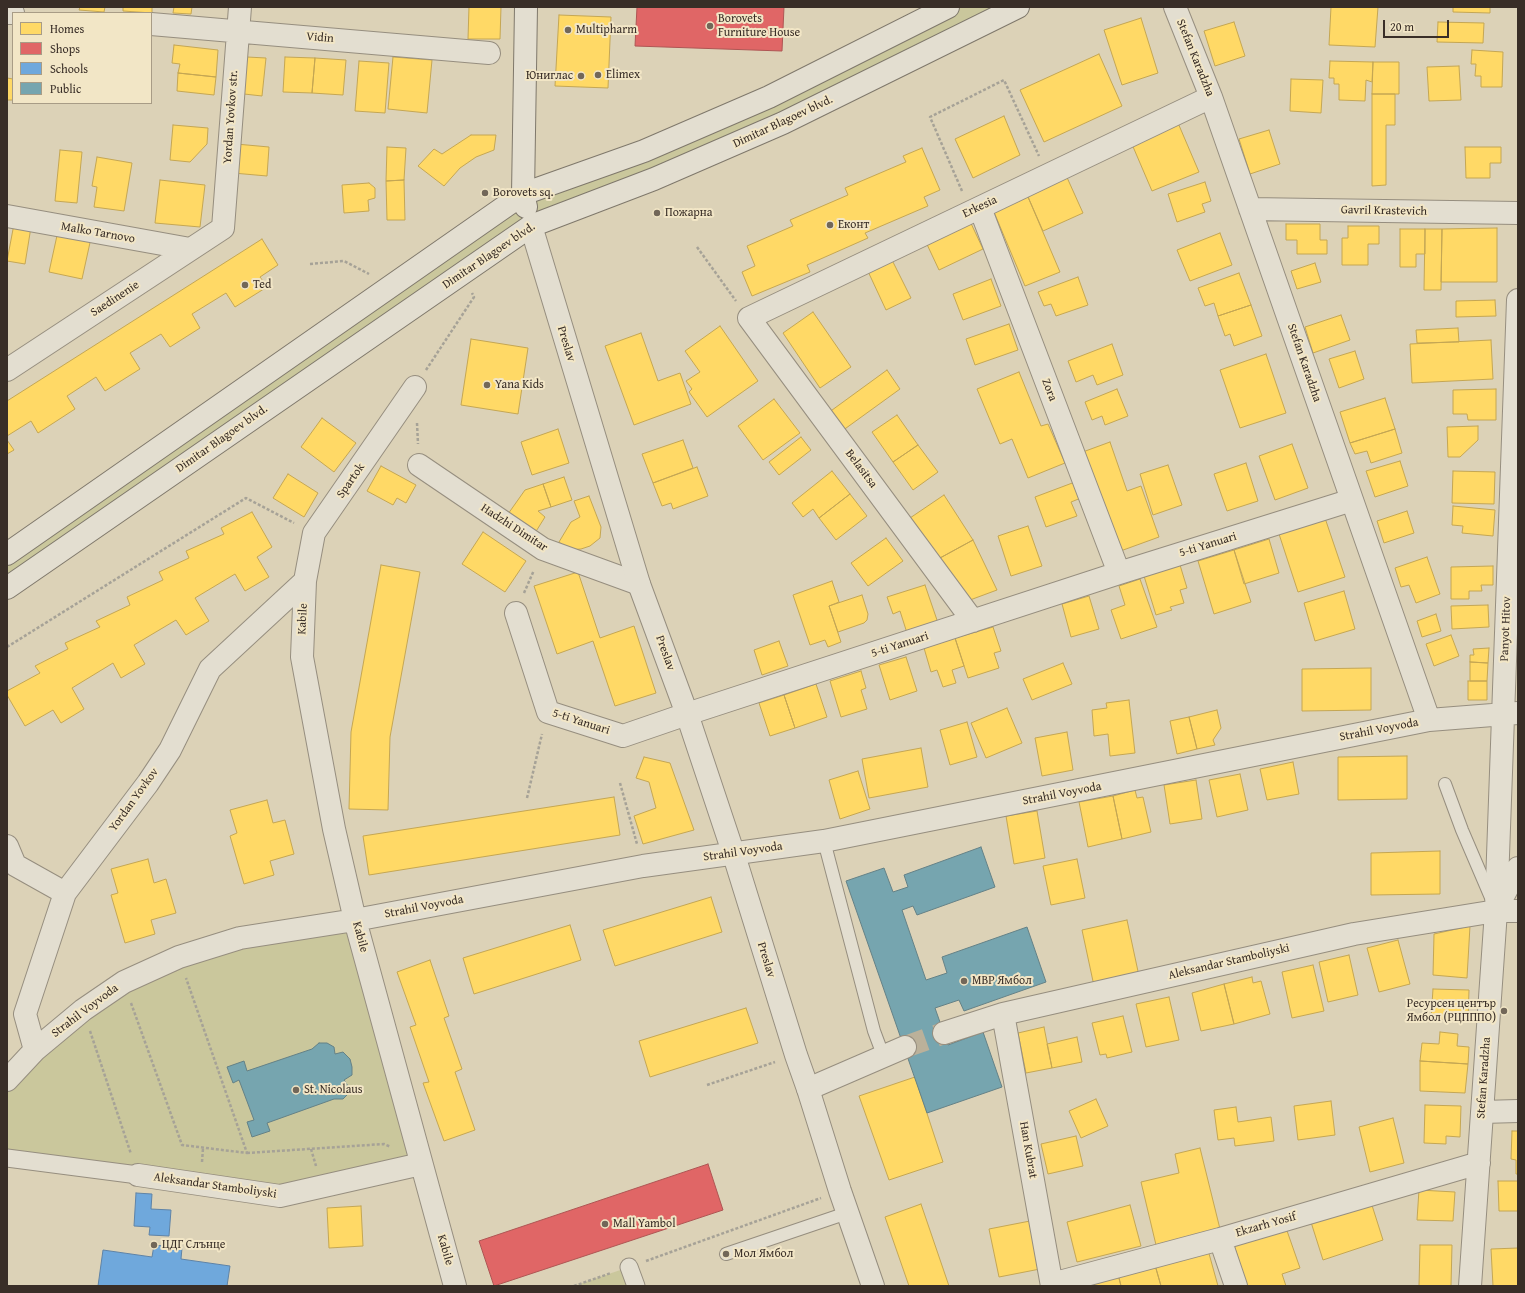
<!DOCTYPE html>
<meta charset="utf-8">
<style>
body{margin:0}
#map{position:relative;width:1525px;height:1293px;overflow:hidden;background:#dcd2b7;font-family:"Gentium Book Plus",serif}
canvas{display:block}
.frame{position:absolute;inset:0;border:8px solid #392e27;pointer-events:none}
.legend{position:absolute;left:12px;top:12px;width:140px;height:92px;box-sizing:border-box;background:#f2e6c6;border:1px solid #a89c86;margin:0;padding:5px 7px;list-style:none;font-size:12px;color:#392e27}
.legend li{display:flex;align-items:center;gap:8px;height:20px}
.legend b{width:20px;border:1px solid #a89c86}
.scale{position:absolute;left:1383px;top:20px;width:66px;height:18px;box-sizing:border-box;border:2px solid #392e27;border-top:0;padding-left:5px;font-size:12px;line-height:14px;white-space:nowrap;color:#392e27;-webkit-text-stroke:3px #f2e6c6;paint-order:stroke}
</style>
<div id="map">
<canvas width="1525" height="1293"></canvas>
<div class="frame"></div>
<ul class="legend">
<li><b style="height:11px;background:#ffd966"></b>Homes</li>
<li><b style="height:11px;background:#e06666"></b>Shops</li>
<li><b style="height:11px;background:#6fa8dc"></b>Schools</li>
<li><b style="height:11px;background:#76a5af"></b>Public</li>
</ul>
<div class="scale">20 m</div>
</div>
<script>
const ctx = document.querySelector('canvas').getContext('2d');
ctx.lineJoin = 'round';
function paint(path, color) {
  ctx.fillStyle = color;
  ctx.fill(path, 'evenodd');
}
function poly(rows) {
  const path = new Path2D();
  for (const r of rows) {
    path.moveTo(r[0], r[1]);
    for (let i = 2; i < r.length; i += 2) path.lineTo(r[i], r[i + 1]);
  }
  return path;
}
function stroke(path, color, width, dash) {
  ctx.strokeStyle = color;
  ctx.lineWidth = width;
  ctx.lineCap = dash ? 'butt' : 'round';
  ctx.setLineDash(dash || []);
  ctx.stroke(path);
}
function write(font, color, halo, rows, align = 'center') {
  ctx.font = font + ' "Gentium Book Plus",serif';
  ctx.lineWidth = 4;
  ctx.setLineDash([]);
  ctx.textBaseline = 'middle';
  ctx.strokeStyle = halo;
  ctx.fillStyle = color;
  for (const [text, x, y, turn = 0] of rows) {
    ctx.save();
    ctx.translate(x, y);
    ctx.rotate((+turn || 0) * Math.PI / 180);
    ctx.textAlign = isNaN(turn) ? turn : align;
    if (halo) ctx.strokeText(text, 0, 0);
    ctx.fillText(text, 0, 0);
    ctx.restore();
  }
}
paint(poly([
 [948,7,1018,7,530,226,7,588,7,554,523,194],
 [355,920,421,1164,280,1196,7,1158,7,1080,35,1050,179,957],
 [629,1267,636,1286,574,1286]
]), '#cac79c');
const homes = poly([
 [80,7,105,7,104,12,79,10,80,7],
 [123,7,152,7,152,13,123,11,123,7],
 [174,7,192,7,191,14,173,13,174,7],
 [469,7,501,7,500,39,468,39,469,7],
 [1331,7,1378,7,1375,47,1329,45,1331,7],
 [1453,7,1490,7,1490,13,1453,12,1453,7],
 [559,15,611,17,608,88,555,86,559,15],
 [1141,18,1158,73,1122,85,1104,30,1141,18],
 [1234,22,1245,56,1215,66,1204,31,1234,22],
 [1438,22,1484,23,1483,43,1437,42,1438,22],
 [174,45,218,50,216,77,178,73,180,64,172,63,174,45],
 [1472,50,1503,52,1502,87,1481,87,1481,76,1475,76,1476,64,1471,64,1472,50],
 [1099,54,1122,106,1044,142,1020,90,1099,54],
 [247,57,266,58,262,96,244,94,247,57],
 [285,57,315,58,312,93,283,92,285,57],
 [393,57,432,60,427,113,388,109,393,57],
 [315,58,346,60,343,95,312,93,315,58],
 [359,61,389,63,385,113,355,111,359,61],
 [1330,61,1373,62,1372,82,1366,80,1365,101,1339,100,1339,84,1334,84,1334,78,1329,78,1330,61],
 [1373,62,1399,62,1399,94,1372,94,1373,62],
 [1459,66,1461,100,1429,101,1427,67,1459,66],
 [178,73,216,77,214,95,177,91,178,73],
 [7,78,13,79,13,100,7,100,7,78],
 [1291,79,1323,80,1321,113,1290,111,1291,79],
 [1372,94,1395,94,1395,125,1386,125,1386,185,1372,186,1372,94],
 [1004,116,1020,155,973,178,955,139,1004,116],
 [1178,123,1199,172,1152,191,1131,142,1178,123],
 [173,125,208,128,207,144,190,162,170,160,173,125],
 [1269,130,1280,164,1250,174,1239,139,1269,130],
 [471,135,496,135,494,150,476,157,460,168,444,186,418,166,434,149,442,154,471,135],
 [236,144,269,147,267,176,233,173,236,144],
 [387,147,406,148,404,180,386,181,387,147],
 [1465,147,1501,147,1501,163,1490,163,1490,178,1466,178,1465,147],
 [922,148,940,190,924,197,928,206,865,233,868,238,807,265,810,272,752,296,742,272,755,266,747,246,793,226,790,220,848,195,845,188,906,162,903,156,922,148],
 [60,150,82,152,77,203,55,201,60,150],
 [97,157,132,163,124,211,94,207,97,187,92,186,97,157],
 [1065,173,1083,213,1043,231,1025,190,1065,173],
 [160,180,205,185,200,227,155,223,160,180],
 [404,180,405,220,387,220,386,181,404,180],
 [1205,182,1211,201,1202,204,1205,212,1177,222,1168,194,1205,182],
 [369,183,375,188,375,198,368,200,369,211,344,213,342,185,369,183],
 [1025,190,1060,272,1025,286,991,205,1025,190],
 [968,217,983,249,939,270,924,238,968,217],
 [14,224,31,227,25,264,7,261,14,224],
 [1286,224,1320,224,1320,240,1327,240,1327,254,1297,254,1297,240,1286,240,1286,224],
 [1348,226,1379,226,1379,244,1368,244,1368,265,1342,265,1342,238,1348,238,1348,226],
 [1497,228,1497,282,1441,282,1442,229,1497,228],
 [1400,229,1425,229,1425,254,1416,254,1416,267,1400,267,1400,229],
 [1425,229,1442,229,1441,290,1424,290,1425,229],
 [58,231,91,238,82,279,49,272,58,231],
 [1220,233,1232,265,1190,281,1177,250,1220,233],
 [262,239,278,265,260,277,267,287,235,307,226,293,192,314,200,328,170,347,161,334,130,353,140,369,105,391,96,377,67,396,75,409,38,433,31,421,7,436,7,401,262,239],
 [889,254,911,298,886,310,865,265,889,254],
 [1315,263,1321,282,1297,289,1291,271,1315,263],
 [1239,273,1251,305,1218,316,1214,303,1205,306,1198,288,1239,273],
 [1078,277,1088,305,1056,316,1051,304,1044,306,1038,292,1078,277],
 [991,279,1001,306,963,320,953,294,991,279],
 [1495,300,1496,316,1456,317,1456,301,1495,300],
 [1251,305,1262,336,1234,346,1230,334,1225,336,1218,316,1251,305],
 [813,312,851,367,820,388,783,333,813,312],
 [1341,315,1350,340,1313,353,1305,327,1341,315],
 [1009,324,1018,350,975,365,966,339,1009,324],
 [720,326,758,381,707,417,689,392,692,389,686,381,700,372,685,351,720,326],
 [1458,328,1459,342,1417,343,1416,330,1458,328],
 [641,333,658,381,680,373,691,404,634,425,605,346,641,333],
 [471,339,528,348,518,414,461,405,471,339],
 [1491,340,1493,379,1412,383,1410,344,1491,340],
 [1112,344,1123,375,1097,385,1093,375,1076,382,1068,361,1112,344],
 [1355,351,1364,379,1339,388,1329,359,1355,351],
 [1266,354,1286,413,1240,428,1220,370,1266,354],
 [887,370,900,389,842,431,828,413,887,370],
 [1019,372,1041,426,1048,424,1065,463,1028,478,1012,439,1000,444,977,389,1019,372],
 [1117,389,1128,416,1105,425,1102,416,1092,420,1085,402,1117,389],
 [1496,389,1496,420,1468,420,1467,414,1453,414,1453,390,1496,389],
 [1385,398,1395,429,1350,443,1340,412,1385,398],
 [774,399,800,433,763,460,738,426,774,399],
 [897,415,918,445,893,462,872,432,897,415],
 [322,418,356,443,334,472,301,447,322,418],
 [1478,426,1478,440,1460,457,1448,457,1447,427,1478,426],
 [558,429,569,463,532,475,521,442,558,429],
 [1395,429,1402,453,1371,463,1367,451,1355,454,1350,443,1395,429],
 [801,437,811,450,779,475,769,462,801,437],
 [7,440,14,450,7,454,7,440],
 [683,440,693,468,653,483,642,454,683,440],
 [1110,442,1127,491,1141,486,1159,537,1115,553,1080,453,1110,442],
 [1292,444,1308,488,1275,500,1259,456,1292,444],
 [918,445,938,472,913,490,893,462,918,445],
 [1400,461,1408,486,1375,497,1366,471,1400,461],
 [1246,463,1258,501,1227,511,1214,474,1246,463],
 [1168,465,1182,505,1153,515,1140,474,1168,465],
 [381,466,416,485,406,503,397,498,393,505,367,491,381,466],
 [697,467,708,496,673,509,671,503,662,506,653,483,697,467],
 [832,471,850,494,819,518,813,509,803,517,792,503,832,471],
 [1453,471,1495,472,1494,504,1452,503,1453,471],
 [288,474,318,493,304,517,273,498,288,474],
 [564,477,572,500,551,507,543,484,564,477],
 [1075,482,1081,498,1071,502,1077,516,1046,527,1035,497,1075,482],
 [543,484,551,507,538,511,545,517,535,533,508,514,525,490,543,484],
 [850,494,867,516,836,540,819,518,850,494],
 [944,495,973,540,940,558,910,518,944,495],
 [589,496,601,527,600,538,590,546,581,549,569,550,559,542,571,522,580,517,574,501,589,496],
 [1453,506,1495,510,1493,536,1462,533,1463,526,1452,525,1453,506],
 [1407,511,1414,533,1384,543,1377,521,1407,511],
 [252,512,272,547,257,557,269,577,245,591,235,574,195,598,209,621,186,635,176,620,134,645,145,664,121,678,113,663,72,688,84,709,61,723,53,710,25,726,7,695,7,691,40,673,35,666,68,649,65,643,100,627,96,621,130,605,127,597,163,580,159,572,189,558,186,551,224,534,221,528,252,512],
 [1325,518,1345,577,1298,592,1279,534,1325,518],
 [1028,526,1042,566,1011,576,998,536,1028,526],
 [483,532,526,561,505,592,462,564,483,532],
 [886,538,903,561,868,586,851,563,886,538],
 [1269,539,1279,573,1244,584,1234,550,1269,539],
 [973,540,997,590,970,600,940,558,973,540],
 [1234,550,1251,602,1214,614,1198,561,1234,550],
 [1427,557,1440,594,1416,603,1409,585,1401,587,1395,568,1427,557],
 [381,565,420,572,390,737,388,810,349,809,351,732,381,565],
 [1180,565,1187,588,1180,590,1184,603,1170,607,1172,610,1156,615,1144,576,1180,565],
 [1493,566,1493,585,1481,585,1482,591,1469,591,1469,599,1451,599,1451,567,1493,566],
 [578,572,600,638,634,626,656,693,615,706,593,641,557,654,534,586,578,572],
 [1140,579,1157,627,1121,639,1111,610,1125,605,1119,586,1140,579],
 [832,581,839,602,829,606,841,642,828,647,825,640,810,645,793,595,832,581],
 [925,585,938,623,907,633,900,611,893,614,887,597,925,585],
 [1344,591,1355,629,1315,641,1304,603,1344,591],
 [862,595,868,614,867,620,864,623,838,632,829,606,862,595],
 [1089,596,1099,629,1071,637,1062,604,1089,596],
 [1488,605,1489,627,1452,629,1451,606,1488,605],
 [1436,614,1441,631,1422,637,1417,621,1436,614],
 [993,627,1001,651,994,653,999,668,968,678,955,638,993,627],
 [1451,635,1459,656,1434,666,1426,644,1451,635],
 [955,638,964,666,952,670,956,683,943,687,937,670,931,672,924,648,955,638],
 [779,641,788,666,762,675,754,650,779,641],
 [1489,648,1488,663,1470,662,1470,655,1474,655,1473,649,1489,648],
 [906,657,917,691,890,700,879,665,906,657],
 [1470,662,1488,663,1487,681,1470,681,1470,662],
 [1063,663,1072,684,1032,700,1023,679,1063,663],
 [1371,668,1371,710,1302,711,1302,669,1371,668],
 [861,671,866,688,861,690,867,709,841,717,830,681,861,671],
 [1468,681,1487,681,1487,700,1468,700,1468,681],
 [816,684,827,717,795,728,784,695,816,684],
 [784,695,795,728,770,736,759,703,784,695],
 [1129,700,1135,753,1110,756,1108,734,1094,736,1092,710,1107,708,1106,703,1129,700],
 [1007,708,1022,743,986,758,971,723,1007,708],
 [1217,710,1221,728,1213,740,1215,745,1197,749,1189,717,1217,710],
 [1189,717,1197,749,1177,754,1170,721,1189,717],
 [967,722,977,757,950,765,940,730,967,722],
 [1067,732,1073,770,1042,776,1035,738,1067,732],
 [921,748,928,787,869,798,862,759,921,748],
 [1407,756,1407,799,1338,800,1338,757,1407,756],
 [644,757,670,763,694,830,643,844,634,816,656,808,649,782,636,778,644,757],
 [1293,762,1299,794,1267,800,1260,769,1293,762],
 [858,771,870,809,840,819,829,780,858,771],
 [1240,774,1248,810,1217,817,1209,780,1240,774],
 [1196,780,1202,819,1170,824,1164,785,1196,780],
 [1135,790,1137,798,1143,797,1151,832,1122,839,1113,796,1135,790],
 [1113,796,1122,839,1088,847,1079,802,1113,796],
 [614,797,620,835,369,875,363,836,614,797],
 [267,800,273,823,285,820,294,854,270,861,274,875,244,884,230,836,237,833,230,810,267,800],
 [1037,811,1045,858,1014,864,1006,816,1037,811],
 [1440,851,1440,894,1371,895,1371,853,1440,851],
 [148,859,154,883,166,879,176,913,151,920,155,934,125,943,111,895,118,893,111,869,148,859],
 [1077,859,1085,898,1051,905,1043,866,1077,859],
 [711,897,722,932,615,966,603,930,711,897],
 [1127,920,1139,976,1094,986,1082,930,1127,920],
 [570,925,581,960,474,994,463,958,570,925],
 [1470,926,1467,978,1433,975,1434,934,1470,926],
 [1398,940,1410,984,1379,992,1367,948,1398,940],
 [1349,955,1358,995,1328,1002,1319,962,1349,955],
 [430,960,449,1016,444,1018,462,1069,455,1072,475,1130,444,1141,423,1083,429,1082,410,1027,416,1025,397,972,430,960],
 [1313,965,1324,1011,1292,1018,1282,972,1313,965],
 [1252,977,1253,983,1261,981,1270,1014,1234,1024,1224,984,1252,977],
 [1224,984,1234,1024,1201,1031,1192,993,1224,984],
 [1433,989,1469,990,1468,1020,1431,1019,1433,989],
 [1169,997,1179,1040,1146,1047,1136,1004,1169,997],
 [746,1008,758,1043,650,1077,639,1041,746,1008],
 [1123,1016,1132,1052,1107,1058,1106,1054,1100,1055,1092,1023,1123,1016],
 [1044,1027,1052,1068,1026,1073,1018,1033,1044,1027],
 [1440,1032,1458,1034,1457,1046,1469,1047,1468,1064,1420,1061,1422,1043,1439,1044,1440,1032],
 [1077,1037,1082,1062,1052,1068,1047,1044,1077,1037],
 [1420,1061,1468,1064,1465,1093,1420,1091,1420,1061],
 [915,1077,943,1162,889,1180,859,1096,915,1077],
 [1096,1099,1108,1126,1081,1138,1069,1111,1096,1099],
 [1331,1101,1335,1135,1298,1140,1294,1106,1331,1101],
 [1425,1105,1461,1106,1460,1137,1446,1136,1446,1144,1424,1143,1425,1105],
 [1236,1107,1238,1122,1271,1117,1274,1141,1235,1146,1234,1138,1218,1140,1214,1110,1236,1107],
 [1393,1118,1404,1163,1370,1172,1359,1127,1393,1118],
 [1512,1131,1518,1131,1518,1174,1516,1174,1516,1160,1511,1159,1512,1131],
 [1076,1136,1083,1166,1048,1174,1041,1144,1076,1136],
 [1200,1148,1220,1229,1156,1245,1141,1182,1179,1173,1175,1154,1200,1148],
 [1498,1181,1518,1181,1518,1211,1499,1211,1498,1181],
 [1419,1190,1455,1192,1453,1221,1417,1220,1419,1190],
 [1370,1199,1383,1240,1323,1260,1310,1219,1370,1199],
 [921,1204,949,1286,909,1286,885,1217,921,1204],
 [1130,1205,1141,1246,1077,1262,1067,1222,1130,1205],
 [361,1206,363,1246,329,1248,327,1208,361,1206],
 [1030,1221,1040,1269,999,1277,989,1229,1030,1221],
 [1285,1225,1300,1268,1282,1274,1286,1286,1247,1286,1233,1242,1285,1225],
 [1420,1245,1452,1245,1451,1286,1419,1286,1420,1245],
 [1518,1248,1518,1286,1493,1286,1491,1249,1518,1248],
 [1208,1250,1218,1286,1161,1286,1155,1265,1208,1250],
 [1155,1265,1161,1286,1121,1286,1118,1274,1155,1265],
 [1118,1274,1121,1286,1074,1286,1118,1274]
]);
paint(homes, '#ffd966');
stroke(homes, '#c4a653', 1);
const shops = poly([
 [637,7,784,7,782,51,635,46,637,7],
 [708,1164,723,1210,494,1286,479,1241,708,1164]
]);
paint(shops, '#e06666');
stroke(shops, '#ae5553', 1);
const schools = poly([
 [136,1193,152,1194,151,1209,171,1210,169,1236,149,1235,150,1227,134,1226,136,1193],
 [154,1245,182,1248,181,1259,230,1266,227,1286,98,1286,103,1250,152,1257,154,1245]
]);
paint(schools, '#6fa8dc');
stroke(schools, '#5f83a6', 1);
const public = poly([
 [981,847,995,887,917,915,913,906,902,910,926,980,947,973,942,957,1027,927,1046,982,964,1011,959,1000,935,1008,948,1045,983,1032,1002,1087,927,1113,846,881,884,868,893,892,908,887,904,875,981,847],
 [319,1043,327,1043,334,1047,335,1054,343,1052,350,1059,352,1067,352,1075,344,1080,348,1086,348,1094,343,1099,334,1099,267,1123,270,1131,252,1137,247,1122,254,1120,239,1080,233,1083,227,1067,244,1061,247,1071,312,1049,319,1043]
]);
paint(public, '#76a5af');
stroke(public, '#648186', 1);
stroke(poly([
 [905,1047,944,1033]
]), '#bbb19a', 22, [22, 11]);
const service = poly([
 [1445,784,1462,830,1492,900],
 [824,841,874,1031,883,1055],
 [726,1254,847,1213]
]);
const pedestrian = poly([
 [7,1158,138,1175],
 [629,1267,636,1286]
]);
const minor = poly([
 [1175,7,1211,97,1429,720],
 [7,13,13,13],
 [151,24,489,53],
 [980,208,1119,573],
 [1250,209,1518,213],
 [7,216,190,249],
 [7,370,223,228,240,7],
 [415,387,314,533,305,581,302,657,334,829,355,920,455,1286],
 [419,465,543,549,639,584],
 [516,613,548,712,623,736,687,714,1119,573,1352,500],
 [973,621,749,318,1211,97],
 [7,846,15,865,65,893],
 [1498,906,1518,868],
 [1003,1014,1052,1286],
 [944,1033,1003,1014,1354,934,1496,911,1518,911],
 [35,1050,25,1014,65,893,148,783,170,750,210,669,305,581],
 [7,1080,35,1050,83,1010,124,982,179,957,240,938,355,920,643,866,824,841,1429,720,1518,713],
 [808,1089,905,1047],
 [1482,1112,1518,1111],
 [138,1175,280,1196,421,1164],
 [1220,1239,1236,1286],
 [1052,1284,1220,1239,1479,1163],
 [1470,1286,1496,911,1518,300]
]);
const tertiary = poly([
 [531,226,639,584,687,714,733,852,796,1055,808,1089,840,1191,873,1286]
]);
const secondary = poly([
 [526,7,523,194,526,207],
 [7,554,523,194,644,151,769,97,948,7],
 [7,588,531,226,654,179,783,123,1018,7]
]);
stroke(service, '#968e7f', 14);
stroke(pedestrian, '#968e7f', 19);
stroke(minor, '#968e7f', 24);
stroke(tertiary, '#968e7f', 24);
stroke(secondary, '#7f786b', 24);
stroke(poly([
 [962,191,930,117,1004,80,1039,156],
 [697,247,736,301],
 [310,264,344,261,369,274],
 [426,370,474,297,472,293],
 [417,423,418,444],
 [524,593,534,570],
 [7,647,246,498,294,523],
 [620,783,637,844],
 [527,798,542,734],
 [131,1003,182,1145,247,1153,186,978],
 [90,1031,131,1154],
 [707,1085,775,1062],
 [311,1149,316,1166],
 [247,1153,384,1144,391,1147],
 [202,1162,203,1148],
 [646,1261,821,1198],
 [574,1286,611,1273]
]), '#a6a297', 2.5, [3, 2]);
stroke(service, '#e3ded0', 12);
stroke(pedestrian, '#e3ded0', 17);
stroke(minor, '#e3ded0', 22);
stroke(tertiary, '#e3ded0', 22);
stroke(secondary, '#e3ded0', 22);
for (const [x, y, r, color] of [
 [710,26,4,"#726759"],
 [568,30,4,"#726759"],
 [598,75,4,"#726759"],
 [581,76,4,"#726759"],
 [485,193,4,"#726759"],
 [657,213,4,"#726759"],
 [830,225,4,"#726759"],
 [245,285,4,"#726759"],
 [487,385,4,"#726759"],
 [964,981,4,"#726759"],
 [1504,1011,4,"#726759"],
 [296,1090,4,"#726759"],
 [605,1224,4,"#726759"],
 [154,1245,4,"#726759"],
 [726,1254,4,"#726759"]
]) {
  const dot = new Path2D();
  dot.arc(x, y, r, 0, 2 * Math.PI);
  ctx.fillStyle = color;
  ctx.fill(dot);
  stroke(dot, '#f2e6c6', 1.5);
}
write('12px', '#392e27', '#f2e6c6', [
 ["Borovets",718,19],
 ["Furniture House",718,33],
 ["Multipharm",576,30],
 ["Elimex",606,75],
 ["Юниглас",573,76,"right"],
 ["Borovets sq.",493,193],
 ["Пожарна",665,213],
 ["Еконт",838,225],
 ["Ted",253,285],
 ["Yana Kids",495,385],
 ["МВР Ямбол",972,981],
 ["Ресурсен център",1496,1004,"right"],
 ["Ямбол (РЦПППО)",1496,1018,"right"],
 ["St. Nicolaus",304,1090],
 ["Mall Yambol",613,1224],
 ["ЦДГ Слънце",162,1245],
 ["Мол Ямбол",734,1254]
], 'left');
write('12px', '#392e27', '#f2e6c6', [
 ["Vidin",320,38,5],
 ["Stefan Karadzha",1195,58,68],
 ["Yordan Yovkov str.",231,117,-86],
 ["Dimitar Blagoev blvd.",783,122,-25],
 ["Erkesia",980,207,-25],
 ["Gavril Krastevich",1384,211,1],
 ["Malko Tarnovo",98,233,10],
 ["Dimitar Blagoev blvd.",489,256,-34],
 ["Saedinenie",115,299,-33],
 ["Preslav",566,344,73],
 ["Stefan Karadzha",1304,363,71],
 ["Zora",1049,390,69],
 ["Dimitar Blagoev blvd.",222,439,-35],
 ["Belasitsa",861,469,53],
 ["Spartok",351,481,-55],
 ["Hadzhi Dimitar",514,528,33],
 ["5-ti Yanuari",1208,545,-17],
 ["Kabile",303,619,-87],
 ["Panyot Hitov",1506,629,-88],
 ["5-ti Yanuari",900,645,-18],
 ["Preslav",665,653,70],
 ["5-ti Yanuari",581,722,18],
 ["Strahil Voyvoda",1379,730,-11],
 ["Strahil Voyvoda",1062,794,-11],
 ["Yordan Yovkov",134,800,-54],
 ["Strahil Voyvoda",743,852,-8],
 ["Strahil Voyvoda",424,907,-11],
 ["Kabile",360,937,75],
 ["Preslav",766,960,73],
 ["Aleksandar Stamboliyski",1229,962,-13],
 ["Strahil Voyvoda",85,1011,-37],
 ["Stefan Karadzha",1484,1078,-86],
 ["Han Kubrat",1028,1150,80],
 ["Aleksandar Stamboliyski",215,1186,8],
 ["Ekzarh Yosif",1266,1225,-16],
 ["Kabile",445,1250,74]
]);
</script>
